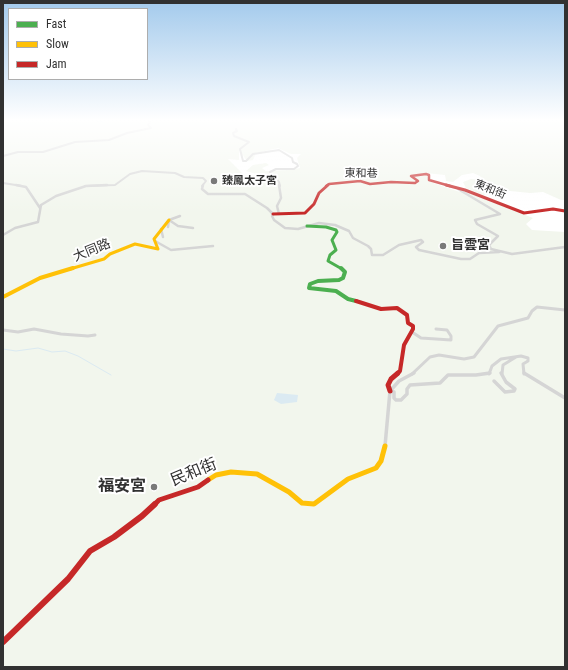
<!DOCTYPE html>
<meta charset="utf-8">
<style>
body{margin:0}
#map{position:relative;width:568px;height:670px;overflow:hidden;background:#fff;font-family:"Roboto Condensed",sans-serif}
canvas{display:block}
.frame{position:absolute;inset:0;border:4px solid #313131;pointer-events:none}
.legend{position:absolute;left:8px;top:8px;width:140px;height:72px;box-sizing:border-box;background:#fff;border:1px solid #adadad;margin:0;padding:5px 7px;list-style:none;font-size:12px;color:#313131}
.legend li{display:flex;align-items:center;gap:8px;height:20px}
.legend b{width:20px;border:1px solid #adadad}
</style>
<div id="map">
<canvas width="568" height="670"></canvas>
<div class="frame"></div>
<ul class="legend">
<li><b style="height:5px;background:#4caf50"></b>Fast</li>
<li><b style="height:5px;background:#ffc107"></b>Slow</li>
<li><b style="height:5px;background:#c62828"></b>Jam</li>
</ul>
</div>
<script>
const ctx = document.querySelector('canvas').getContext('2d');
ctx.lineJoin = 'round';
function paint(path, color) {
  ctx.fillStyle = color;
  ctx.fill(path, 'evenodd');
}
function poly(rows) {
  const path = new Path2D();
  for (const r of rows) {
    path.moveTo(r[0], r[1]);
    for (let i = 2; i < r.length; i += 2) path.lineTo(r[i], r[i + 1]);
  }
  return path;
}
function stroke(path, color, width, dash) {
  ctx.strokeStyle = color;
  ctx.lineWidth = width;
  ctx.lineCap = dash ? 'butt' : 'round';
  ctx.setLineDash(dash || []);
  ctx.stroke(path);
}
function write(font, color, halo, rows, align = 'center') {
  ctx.font = font + ' "Roboto Condensed","Noto Sans TC",sans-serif';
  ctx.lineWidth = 4;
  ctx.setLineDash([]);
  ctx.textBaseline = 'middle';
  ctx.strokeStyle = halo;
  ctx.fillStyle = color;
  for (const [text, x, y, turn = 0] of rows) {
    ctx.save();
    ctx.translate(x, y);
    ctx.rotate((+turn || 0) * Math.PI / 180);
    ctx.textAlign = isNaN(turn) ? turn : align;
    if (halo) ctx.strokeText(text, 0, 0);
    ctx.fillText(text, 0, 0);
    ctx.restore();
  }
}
paint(poly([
 [3,120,565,120,565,200,561,200,543,192,530,193,510,191,483,195,466,188,463,182,471,179,483,180,480,176,473,173,462,175,453,182,446,181,445,175,426,173,426,175,433,183,460,192,461,190,533,218,526,224,532,230,565,232,565,667,3,667],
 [278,148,291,154,301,154,297,158,300,168,288,170,266,171,262,168,269,165,266,163,253,165,246,171,260,175,244,175,228,159,239,160,239,150,247,161,253,160,256,153]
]), '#f2f6ed');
paint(poly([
 [277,393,298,395,297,402,281,404,274,400]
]), '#dbeaf2');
stroke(poly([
 [90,120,104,122],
 [3,349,16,351,38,348,52,352,65,351,78,356,111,375]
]), '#dbeaf2', 1);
stroke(poly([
 [236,129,237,131,233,133,234,136,249,142,240,149,243,161,246,161,253,154,279,150,292,158,293,162,297,164,298,166,294,169,276,169,270,172,279,182,280,186],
 [3,156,18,152,43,152,75,142,109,140,127,133,151,128,148,125,150,122,148,120],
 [3,183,22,186],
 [85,186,115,185,130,174,142,171,175,173,184,177,203,178,206,181,202,186]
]), '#d5d5d5', 2);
stroke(poly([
 [16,185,26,187,40,208],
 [203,185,202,189,208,194,245,194,267,208,273,214,272,216,274,220,285,228,298,229,319,223,335,225,349,231,353,238,368,246,371,249,372,255,383,255,399,245,421,240,423,242,416,247,419,250,461,259,470,259,479,253,499,252],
 [458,189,500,214,475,220,477,224,498,236,489,245,491,249,512,254,565,247],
 [279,214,277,206,281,198,279,185],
 [169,220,178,226,193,228],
 [169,220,180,216],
 [168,227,169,220],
 [161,229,163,237],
 [3,235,15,228,38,222,41,205,56,196,86,186,107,185],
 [155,241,171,250,213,246]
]), '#d5d5d5', 2.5);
stroke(poly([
 [3,330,18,332,34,329,61,334,88,336,95,335],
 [412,332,421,338,451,340,451,336,447,330,436,329],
 [412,374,430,357,439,355,464,359,474,357,498,326,528,318,532,311,537,307,565,310],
 [489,374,492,366,501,359,521,356,528,358,528,361,523,364,524,374],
 [502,374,503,365,516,357]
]), '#d5d5d5', 3);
stroke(poly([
 [524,373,565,398],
 [494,381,505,392,514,391,515,389,506,382,501,373],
 [390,391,394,392,394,398,396,400,401,400,407,394,407,389,410,385,440,383,448,375,476,375,490,373],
 [390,391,399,381,414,373],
 [385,446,390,391]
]), '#d5d5d5', 3.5);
stroke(poly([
 [307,226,326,227,336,230,337,232,332,240,336,250,330,255,328,261,342,269]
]), '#4caf50', 3);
stroke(poly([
 [341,268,345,272,343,278,339,280,318,281,310,284,309,288,336,291,348,299,356,301]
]), '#4caf50', 4);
stroke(poly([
 [70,269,104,259,110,254,135,244,158,249,154,239,169,220]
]), '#ffc107', 3);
stroke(poly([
 [3,297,40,278,73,268]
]), '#ffc107', 4);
stroke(poly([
 [208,480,216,475,231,472,257,474,289,492,302,503,314,504,348,479,376,468,381,461,385,446]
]), '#ffc107', 5);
stroke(poly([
 [326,186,329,184,360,181,370,184,391,182,415,183,418,181,411,176,426,174,429,175,429,180,450,186]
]), '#c62828', 2.5);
stroke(poly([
 [446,185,465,190,524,213,553,209,565,211],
 [273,214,305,213,314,204,319,193,328,185]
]), '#c62828', 3);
stroke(poly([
 [356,301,381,309,397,308,407,315,408,323,413,326,413,329,404,345,400,371,397,374]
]), '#c62828', 4);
stroke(poly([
 [390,391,388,385,391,379,398,373],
 [154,505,159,500,198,487,208,480]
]), '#c62828', 5);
stroke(poly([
 [3,642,68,579,90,551,114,537,142,516,155,504]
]), '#c62828', 6);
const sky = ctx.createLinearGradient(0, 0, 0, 214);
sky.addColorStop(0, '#a3caec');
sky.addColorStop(0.56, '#fff');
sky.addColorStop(1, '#ffffff00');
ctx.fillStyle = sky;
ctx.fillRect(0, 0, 568, 214);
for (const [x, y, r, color] of [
 [214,181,4,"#797979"],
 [443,246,4,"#797979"],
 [154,487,4,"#797979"]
]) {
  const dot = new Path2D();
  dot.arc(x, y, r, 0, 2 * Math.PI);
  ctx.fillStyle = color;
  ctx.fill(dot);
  stroke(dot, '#fff', 1.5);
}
write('11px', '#313131', '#fff', [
 ["東和巷",361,174,1],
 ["東和街",490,190,22]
]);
write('bold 11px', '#313131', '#fff', [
 ["臻鳳太子宮",222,181]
], 'left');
write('bold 13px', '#313131', '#fff', [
 ["旨雲宮",451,246]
], 'left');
write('13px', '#313131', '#fff', [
 ["大同路",92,251,-22]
]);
write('16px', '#313131', '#fff', [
 ["民和街",194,473,-22]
]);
write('bold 16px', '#313131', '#fff', [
 ["福安宮",146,487]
], 'right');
</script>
